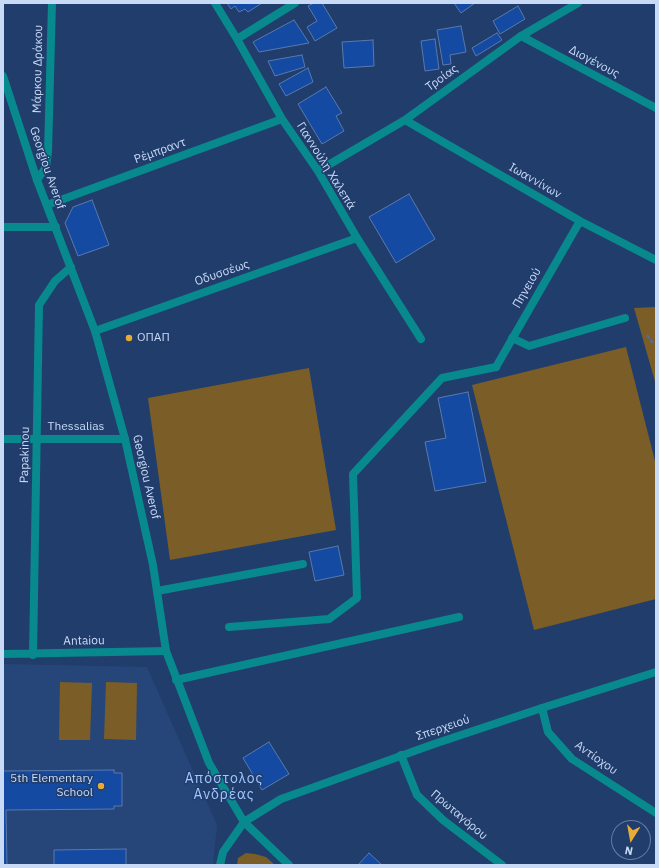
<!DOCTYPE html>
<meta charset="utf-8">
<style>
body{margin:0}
#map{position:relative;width:659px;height:868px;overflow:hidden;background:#213d6b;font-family:"IBM Plex Sans",sans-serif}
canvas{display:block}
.frame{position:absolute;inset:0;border:4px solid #c9daf7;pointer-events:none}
.north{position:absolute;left:611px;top:820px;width:40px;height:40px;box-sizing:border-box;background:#213d6b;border:1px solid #647ca3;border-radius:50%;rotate:191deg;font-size:11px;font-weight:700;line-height:16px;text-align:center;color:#c9daf7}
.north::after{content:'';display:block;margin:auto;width:14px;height:18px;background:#e7ac37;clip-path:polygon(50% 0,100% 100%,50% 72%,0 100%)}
</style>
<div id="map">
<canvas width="659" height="868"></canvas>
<div class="frame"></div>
<div class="north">N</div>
</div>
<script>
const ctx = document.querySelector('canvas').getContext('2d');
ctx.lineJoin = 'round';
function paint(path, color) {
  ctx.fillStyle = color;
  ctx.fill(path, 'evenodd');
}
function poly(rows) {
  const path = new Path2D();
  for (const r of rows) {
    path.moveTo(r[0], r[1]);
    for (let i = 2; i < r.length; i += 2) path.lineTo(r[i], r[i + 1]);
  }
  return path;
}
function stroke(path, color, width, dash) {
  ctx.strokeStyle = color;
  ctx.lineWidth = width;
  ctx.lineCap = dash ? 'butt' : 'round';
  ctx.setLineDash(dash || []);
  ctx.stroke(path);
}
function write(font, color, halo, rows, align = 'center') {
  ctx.font = font + ' "IBM Plex Sans",sans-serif';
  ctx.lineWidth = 3;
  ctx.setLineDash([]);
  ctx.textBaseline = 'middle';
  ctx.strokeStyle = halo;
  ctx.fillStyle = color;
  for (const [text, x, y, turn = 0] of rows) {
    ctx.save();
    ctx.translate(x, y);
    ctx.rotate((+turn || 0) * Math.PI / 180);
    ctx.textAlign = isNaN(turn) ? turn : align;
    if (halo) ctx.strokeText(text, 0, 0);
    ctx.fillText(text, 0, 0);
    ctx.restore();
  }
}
paint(poly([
 [3,664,147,667,217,825,213,865,3,865]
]), '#26467a');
paint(poly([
 [656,307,656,385,634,308],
 [626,347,656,465,656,599,534,630,472,385],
 [309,368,336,530,170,560,148,398],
 [60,682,92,683,90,740,59,740],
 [106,682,137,683,136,740,104,739],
 [246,853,255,854,266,857,275,865,237,865,238,858]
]), '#7b5d27');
const building = poly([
 [227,3,262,3,248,12,245,9,239,12,235,6,231,9,227,3],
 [314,3,322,3,337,28,315,41,307,27,317,21,308,6,314,3],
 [454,3,475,3,461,13,454,3],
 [518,6,525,19,500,34,493,21,518,6],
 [294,20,309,43,259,52,253,42,294,20],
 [461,26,466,52,450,55,451,64,443,65,437,30,461,26],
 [497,33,502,40,476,56,472,48,497,33],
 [435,39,439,69,425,71,421,41,435,39],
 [373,40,374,66,344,68,342,42,373,40],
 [302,55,305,67,275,76,268,61,302,55],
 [308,68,313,82,286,96,279,84,308,68],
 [326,87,342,113,336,116,344,131,322,144,298,104,326,87],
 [409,194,435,239,396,263,369,217,409,194],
 [92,200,109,245,78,256,65,223,73,207,92,200],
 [468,392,486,482,435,491,425,442,446,438,438,398,468,392],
 [338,546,344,575,315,581,309,552,338,546],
 [269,742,289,774,262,790,243,758,269,742],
 [114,770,114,773,122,773,122,806,114,806,114,809,6,810,7,865,3,865,3,771,114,770],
 [126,849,126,865,54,865,54,850,126,849],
 [369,853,382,865,358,865,369,853]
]);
paint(building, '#144aa2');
stroke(building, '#5a79ac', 1);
stroke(poly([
 [647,335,652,342,656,341]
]), '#556d96', 2.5, [4, 2]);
stroke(poly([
 [512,338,529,346,625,318],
 [157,591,303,564],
 [229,627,329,619,357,598,353,474,442,378,496,367],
 [176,680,459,617]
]), '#07898e', 8);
stroke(poly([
 [215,3,237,39,282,119,318,171,357,238,421,339],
 [521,36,656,108],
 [237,39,295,3],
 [405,120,580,221,656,260],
 [318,171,405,120,521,36,578,3],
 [37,180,46,167,48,152,52,3],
 [47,205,282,119],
 [3,227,56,227],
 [95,331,357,238],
 [496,367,580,221],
 [3,439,125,439],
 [3,654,166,651],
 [33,655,39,305,55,281,71,267],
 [542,708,548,732,572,759,656,813],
 [401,755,417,795,443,820,502,865],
 [220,865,223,852,244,822,281,799,434,744,542,708,656,672]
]), '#07898e', 8);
stroke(poly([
 [3,76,37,180,95,331,125,439,153,565,166,651,209,763,244,822,289,865]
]), '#07898e', 8);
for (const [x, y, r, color] of [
 [129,338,4,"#e7ac37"],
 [101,786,4,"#e7ac37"]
]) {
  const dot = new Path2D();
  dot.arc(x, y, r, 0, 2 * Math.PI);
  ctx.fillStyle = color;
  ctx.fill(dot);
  stroke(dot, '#213d6b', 1.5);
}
write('12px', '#c9daf7', '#213d6b', [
 ["Διογένους",594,62,28],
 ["Μάρκου Δράκου",38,69,-89],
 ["Τροίας",442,78,-36],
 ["Ρέμπραντ",160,151,-20],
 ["Γιαννούλη Χαλεπά",326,166,58],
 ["Georgiou Averof",47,168,71],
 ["Ιωαννίνων",535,181,30],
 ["Οδυσσέως",222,273,-19],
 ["Πηνειού",527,288,-60],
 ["Thessalias",76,427],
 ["Papakinou",25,455,-89],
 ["Georgiou Averof",146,477,77],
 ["Antaiou",84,641,-1],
 ["Σπερχειού",443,728,-19],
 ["Αντίοχου",596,758,35],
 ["Πρωταγόρου",459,815,40]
]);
write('12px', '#c9daf7', '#213d6b', [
 ["ΟΠΑΠ",137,338],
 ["5th Elementary",93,779,"right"],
 ["School",93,793,"right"]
], 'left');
ctx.letterSpacing = '1px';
write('14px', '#a4c6fe', '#213d6b', [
 ["Απόστολος",224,779],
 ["Ανδρέας",224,795]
]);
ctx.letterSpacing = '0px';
</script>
